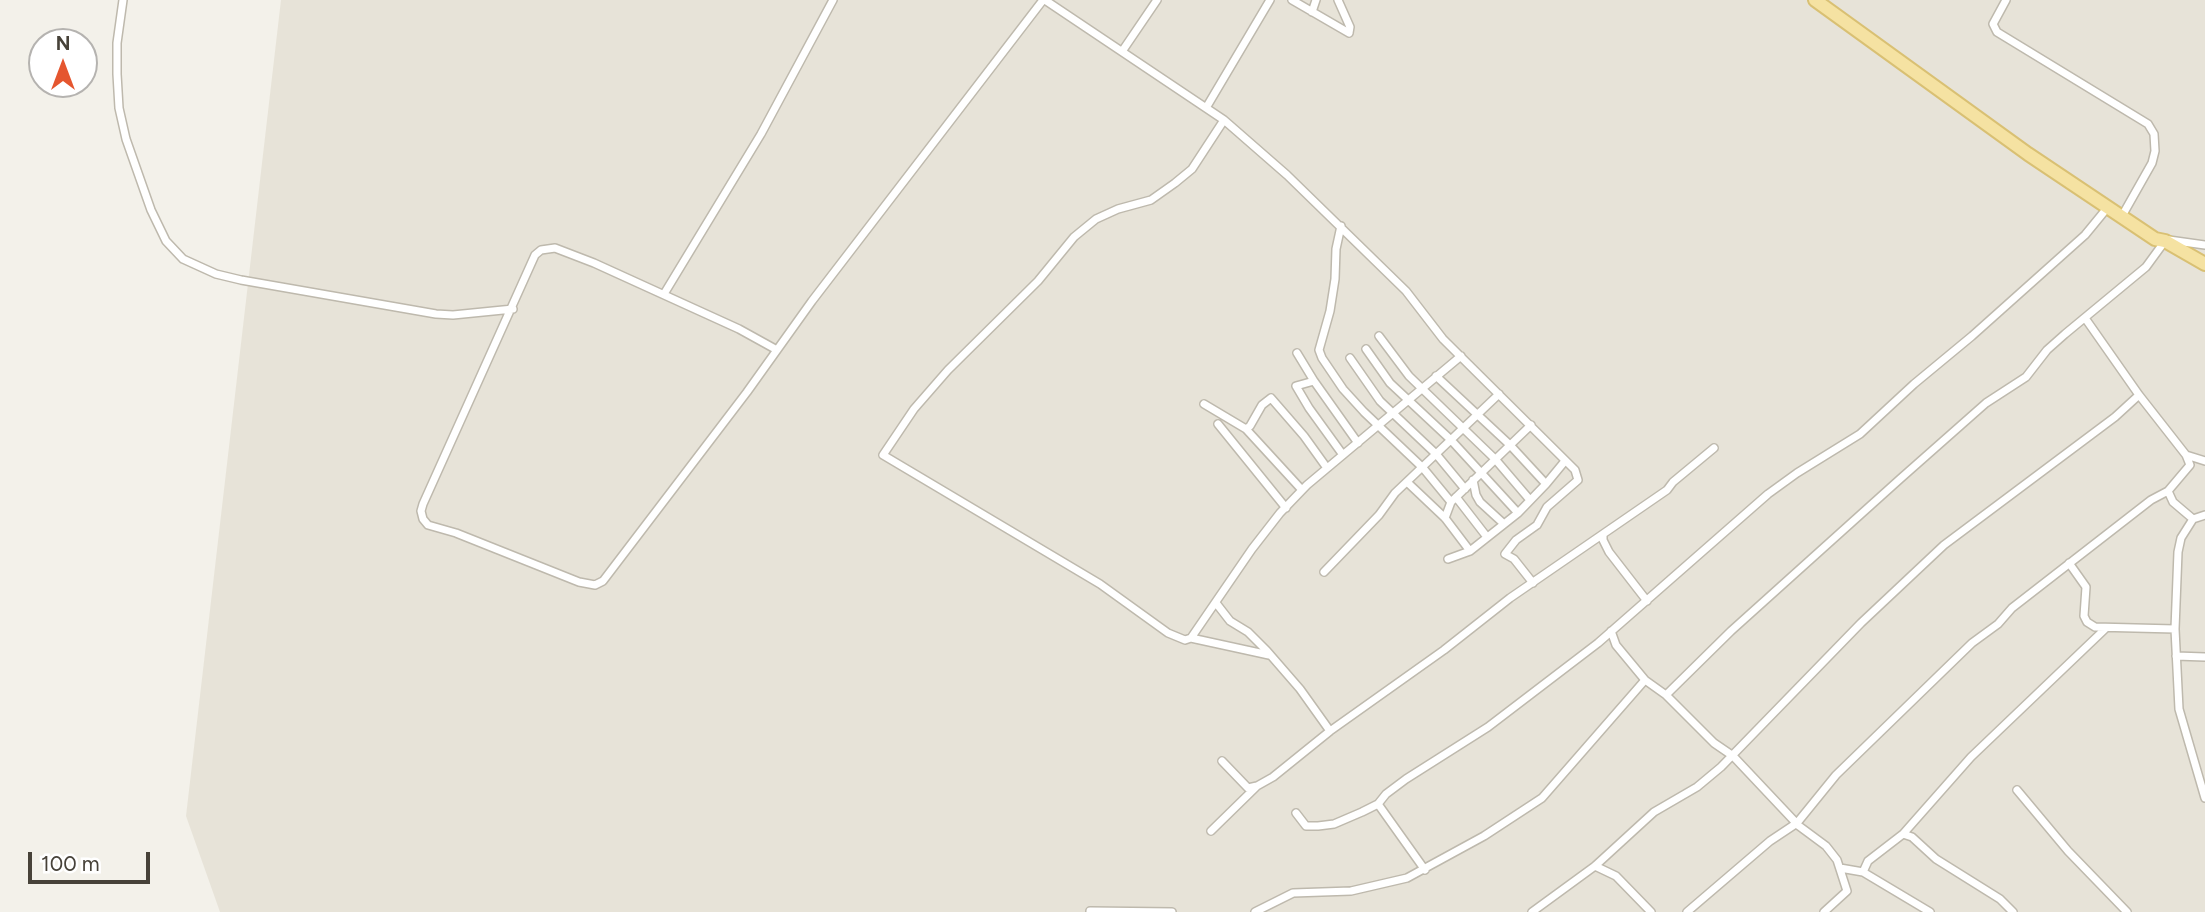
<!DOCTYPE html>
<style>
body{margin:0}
#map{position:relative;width:2205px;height:912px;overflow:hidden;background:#f3f1ea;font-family:Figtree,sans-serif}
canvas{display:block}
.north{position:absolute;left:28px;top:28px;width:70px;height:70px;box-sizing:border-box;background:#fff;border:2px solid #b5b3b0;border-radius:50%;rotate:0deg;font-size:19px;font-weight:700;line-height:28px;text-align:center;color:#474239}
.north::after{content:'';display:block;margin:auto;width:24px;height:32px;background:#e5562f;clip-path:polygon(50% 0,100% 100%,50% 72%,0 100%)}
.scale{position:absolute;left:28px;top:852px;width:122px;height:32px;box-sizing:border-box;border:4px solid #474239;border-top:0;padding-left:9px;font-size:21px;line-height:24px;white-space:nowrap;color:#474239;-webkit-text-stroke:5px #fff;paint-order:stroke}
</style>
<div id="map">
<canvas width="2205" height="912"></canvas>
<div class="north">N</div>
<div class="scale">100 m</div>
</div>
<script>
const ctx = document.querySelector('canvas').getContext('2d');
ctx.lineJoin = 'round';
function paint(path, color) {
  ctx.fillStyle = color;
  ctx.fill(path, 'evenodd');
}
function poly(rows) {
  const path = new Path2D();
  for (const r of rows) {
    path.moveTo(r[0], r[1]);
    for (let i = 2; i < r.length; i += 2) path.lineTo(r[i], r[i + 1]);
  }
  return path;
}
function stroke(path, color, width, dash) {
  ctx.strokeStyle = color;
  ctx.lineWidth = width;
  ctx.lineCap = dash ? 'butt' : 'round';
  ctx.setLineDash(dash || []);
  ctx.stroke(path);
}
paint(poly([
 [281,0,2205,0,2205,912,220,912,186,816]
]), '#e7e3d8');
const minor = poly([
 [123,0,117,43,117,74,119,108,126,139,151,210,166,241,183,259,216,274,241,280,436,314,453,315,513,309],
 [1045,0,1224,120,1287,175,1406,291,1443,339,1575,470,1578,480,1547,507,1537,525,1516,540,1505,554,1514,559,1533,583],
 [1292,0,1349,33],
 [1338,0,1350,27,1349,33],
 [2006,0,1993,24,1997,32,2148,124,2154,134,2155,151,2152,163,2122,216],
 [1312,12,1316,0],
 [1123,50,1157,0],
 [1206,108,1270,0],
 [1224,120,1192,169,1175,183,1151,200,1118,209,1096,219,1074,237,1038,281,948,370,914,409,883,455,1100,584,1168,633,1185,640,1191,638,1252,549,1280,513,1307,485,1461,356],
 [1341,226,1336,249,1335,279,1330,311,1319,350,1322,358,1343,389,1364,412,1423,468,1451,502],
 [2169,240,2205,245],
 [664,294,761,134,833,0],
 [1379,336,1409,376,1495,459,1530,500],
 [1366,349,1390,383,1451,440,1518,513],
 [777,350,739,329,594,263,555,248,541,250,535,255,423,504,421,511,423,519,428,525,456,533,579,582,595,585,603,581,747,392,812,301,1043,0],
 [1297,353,1314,381,1358,443],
 [1350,358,1380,401,1436,454,1465,489],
 [1436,376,1510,445,1546,484],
 [1314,381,1296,386,1309,408,1343,455],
 [1204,404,1246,429,1302,490],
 [1218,424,1286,508],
 [1246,429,1250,426,1262,405,1271,398,1304,436,1327,468],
 [2186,455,2205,461],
 [1473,480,1476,495,1480,502,1504,524],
 [1407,482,1445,518,1470,551],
 [2168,491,2173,502,2193,519],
 [1456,497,1487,537],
 [2205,515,2193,519,2181,538,2178,552,2175,629,2179,709,2205,798],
 [1445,518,1451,502,1531,425],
 [1603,535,1603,540,1609,552,1647,601],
 [1448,559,1470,551,1518,513,1546,484,1565,461],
 [2069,563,2086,587,2084,616,2087,622,2095,627,2175,629],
 [1324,572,1379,515,1395,493,1499,394],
 [1216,603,1230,621,1248,632,1267,651,1300,689,1330,731],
 [1611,631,1616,645,1645,680,1666,695,1714,743,1733,756,1799,826,1826,846,1837,860,1847,891,1824,912],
 [1191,638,1269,655],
 [2176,656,2205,657],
 [1666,695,1731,631,1900,479,1986,403,2026,377,2047,350,2065,334,2146,267,2165,241],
 [1222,761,1248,788,1257,786,1273,777,1330,731,1444,650,1510,598,1667,490,1673,482,1714,448],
 [2017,790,2068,851,2127,912],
 [1378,804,1425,870],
 [1296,813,1306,826,1318,826,1334,824,1362,812,1378,804,1386,794,1406,779,1488,727,1598,643,1768,494,1797,473,1860,434,1914,384,1972,336,2085,235,2108,207],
 [1211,831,1256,787],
 [1903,834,1971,757,2105,629],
 [1595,866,1616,876,1651,912],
 [1840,868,1863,872,1868,861,1903,834,1912,837,1936,859,2000,899,2013,912],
 [1863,872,1930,912],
 [1090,911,1172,912],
 [1255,912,1293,893,1351,891,1407,878,1484,836,1542,798,1645,680],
 [1532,912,1595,866,1654,812,1697,787,1721,767,1861,623,1944,545,2115,417,2139,395],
 [1687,912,1770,841,1797,823,1836,775,1972,643,1998,624,2012,608,2151,500,2168,491,2190,465,2186,455,2139,395,2085,318]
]);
const primary = poly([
 [1815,0,2028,154,2155,239,2165,241,2205,264]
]);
stroke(minor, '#beb9ad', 10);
stroke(primary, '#d9c073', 16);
stroke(minor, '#fff', 7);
stroke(primary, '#f5e2a2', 12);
</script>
